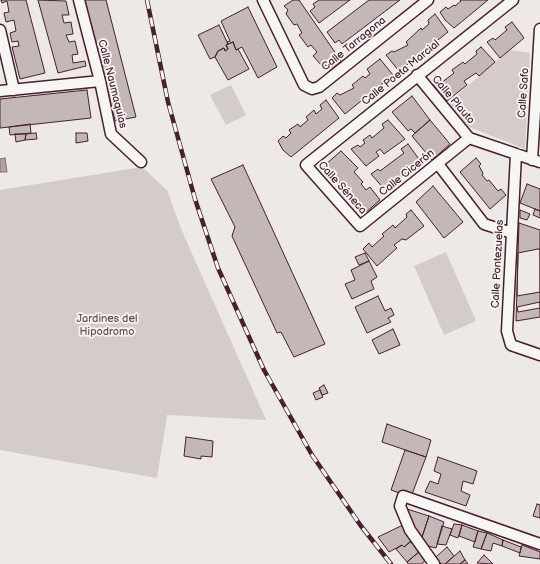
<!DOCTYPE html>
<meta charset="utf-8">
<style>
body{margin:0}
canvas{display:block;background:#ece9e6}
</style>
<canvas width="540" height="564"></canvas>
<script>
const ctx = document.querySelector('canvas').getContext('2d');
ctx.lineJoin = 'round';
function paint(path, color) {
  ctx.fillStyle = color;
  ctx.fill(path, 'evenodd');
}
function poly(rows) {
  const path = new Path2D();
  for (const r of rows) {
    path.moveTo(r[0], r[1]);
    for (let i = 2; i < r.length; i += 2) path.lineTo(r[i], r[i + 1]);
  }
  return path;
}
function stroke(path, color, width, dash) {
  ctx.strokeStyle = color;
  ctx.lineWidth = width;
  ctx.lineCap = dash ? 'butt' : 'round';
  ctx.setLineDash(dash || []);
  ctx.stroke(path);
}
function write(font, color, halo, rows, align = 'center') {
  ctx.font = font + ' "Balsamiq Sans",sans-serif';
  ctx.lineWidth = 3.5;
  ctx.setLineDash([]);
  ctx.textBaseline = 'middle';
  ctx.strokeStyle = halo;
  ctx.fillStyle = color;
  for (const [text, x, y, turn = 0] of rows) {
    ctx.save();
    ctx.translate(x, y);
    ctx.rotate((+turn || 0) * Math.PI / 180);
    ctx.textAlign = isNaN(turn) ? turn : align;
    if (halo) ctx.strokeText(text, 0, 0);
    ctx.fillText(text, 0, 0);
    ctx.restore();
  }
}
paint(poly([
 [509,50,530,53,525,149,467,126,447,104],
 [231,85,246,115,226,125,210,95],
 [142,167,167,190,181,229,266,420,167,415,157,478,0,450,0,190],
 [446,252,476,321,444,335,414,266]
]), '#d4cbca');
const water = poly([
 [5,158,7,172,0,172,0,159,5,158]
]);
paint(water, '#b1a2a3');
stroke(water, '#886e73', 1);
const building = poly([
 [1,0,26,0,45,73,20,79,12,47,19,46,18,41,12,42,10,33,16,31,14,20,6,22,4,13,9,12,7,1,2,3,1,0],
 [38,0,66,1,69,15,62,15,64,23,71,22,73,34,66,35,69,42,75,41,78,54,72,55,73,63,85,61,86,66,58,73,38,0],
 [85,0,106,0,136,117,115,121,85,0],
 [293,0,299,0,341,61,330,71,326,65,323,67,313,56,317,52,311,45,308,47,299,35,302,33,297,24,294,25,286,14,288,10,284,6,293,0],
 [319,0,350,0,319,23,310,11,315,7,313,4,319,0],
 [369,0,400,0,342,44,339,40,335,43,327,32,369,0],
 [460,0,488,0,454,28,445,20,440,12,446,7,448,9,454,5,455,6,461,1,460,0],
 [248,7,277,67,258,78,242,47,236,50,233,42,228,44,227,42,230,41,221,21,248,7],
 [435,14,448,32,399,71,386,55,392,51,394,52,408,45,406,42,421,28,422,30,429,24,428,20,435,14],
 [512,22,524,38,500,58,487,42,493,38,495,40,507,30,505,27,512,22],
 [219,25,228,44,226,45,228,49,225,51,224,48,218,51,215,57,210,59,198,35,219,25],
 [233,42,236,50,238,49,249,69,228,80,215,57,218,51,224,48,225,51,228,49,226,45,233,42],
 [481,47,495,62,479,76,476,73,464,81,467,85,447,101,433,85,439,80,441,83,454,73,452,70,463,62,465,64,477,54,476,51,481,47],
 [380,59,393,75,345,114,332,98,337,93,340,95,354,88,352,85,363,76,365,78,370,74,367,69,380,59],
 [87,90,91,118,0,128,0,99,87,90],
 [412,96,430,120,415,133,411,129,408,131,392,112,412,96],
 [326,100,339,118,291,157,283,150,278,141,283,136,286,138,291,133,289,130,298,124,300,127,308,120,306,117,314,110,316,114,322,109,320,105,326,100],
 [388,120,405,139,384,154,380,149,376,152,379,156,366,166,351,149,358,145,360,147,365,143,363,140,370,135,372,138,384,128,382,124,388,120],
 [430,120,450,144,432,160,412,136,430,120],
 [30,124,31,133,10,135,9,127,30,124],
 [36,133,37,139,25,140,26,134,36,133],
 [76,133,87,133,88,141,76,143,76,133],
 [15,134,26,134,25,140,16,142,15,134],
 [408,144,421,162,385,190,371,174,378,169,380,171,404,153,401,149,408,144],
 [341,151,358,168,354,172,363,182,361,184,366,190,370,187,380,200,365,213,325,165,341,151],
 [476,158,481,164,479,166,483,173,482,175,487,181,489,180,498,191,501,189,506,195,490,209,460,172,476,158],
 [243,165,325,344,294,357,281,332,277,333,232,236,235,227,211,179,243,165],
 [527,184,540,189,540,211,520,203,527,184],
 [433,186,463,222,444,238,416,202,433,186],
 [535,209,540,211,540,218,533,215,535,209],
 [411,210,424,226,406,240,402,239,394,245,397,248,377,266,363,249,369,243,372,247,384,236,382,234,393,225,395,228,407,217,406,214,411,210],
 [520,210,530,214,527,220,520,218,520,210],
 [519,223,540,230,540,317,516,321,519,223],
 [538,249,540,249,540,292,517,296,518,253,538,249],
 [365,253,369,261,359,265,355,257,365,253],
 [369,261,377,277,371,281,374,289,352,299,345,284,355,280,351,270,369,261],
 [378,296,385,311,391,308,394,315,388,318,391,322,367,333,355,307,378,296],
 [540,302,540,308,518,312,517,307,540,302],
 [393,329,400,345,379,354,372,340,393,329],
 [324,385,328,393,322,395,319,388,324,385],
 [320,390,323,397,316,400,313,393,320,390],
 [387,424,431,440,426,457,382,442,387,424],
 [186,437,213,441,212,457,201,456,201,459,184,456,186,437],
 [405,450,426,457,411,497,391,490,405,450],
 [438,457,477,471,473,484,463,481,461,491,470,495,466,506,425,492,430,481,438,484,441,474,434,471,438,457],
 [537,504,540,505,540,518,533,516,537,504],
 [404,508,429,516,421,540,407,518,404,508],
 [429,516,444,522,436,548,424,545,421,540,429,516],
 [454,524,462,525,458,538,450,535,454,524],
 [403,525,411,541,404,547,402,545,389,552,378,537,403,525],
 [462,525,478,531,475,542,459,536,462,525],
 [442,526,452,529,446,545,437,544,442,526],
 [478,531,487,533,481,549,473,547,478,531],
 [487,533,503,540,502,546,493,543,491,551,481,549,487,533],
 [503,540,521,547,520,553,502,546,503,540],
 [410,542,416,546,420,551,407,562,396,549,402,545,404,547,410,542],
 [522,545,540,552,540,559,519,556,522,545],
 [447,547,454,556,445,564,441,564,436,557,447,547],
 [420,551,426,559,422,564,408,564,407,562,420,551],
 [460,551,465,560,460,564,445,564,460,551],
 [484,555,493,564,477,563,484,555],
 [465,560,468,564,460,564,465,560]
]);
paint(building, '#c4b7b7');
stroke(building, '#4a1f2b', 1);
const street = poly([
 [79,0,100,81,111,134,141,162],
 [263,0,304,85,312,89,319,87,428,0],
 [0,30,14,90],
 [417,75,469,138,540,162],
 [0,91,100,81],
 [469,138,360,226,306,165,513,0],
 [516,154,507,331,511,345,540,355],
 [532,160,540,29],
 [438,164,484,224,512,233],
 [434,564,410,530,400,506,403,496,540,544]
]);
stroke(street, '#4a1f2b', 13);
stroke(street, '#f6f6f2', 10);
const rail = poly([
 [147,0,168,102,195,199,218,268,264,370,312,455,361,526,391,564]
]);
stroke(rail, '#4a1f2b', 4.5);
stroke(rail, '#f6f6f2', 3, [9]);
write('11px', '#4a1f2b', '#f6f6f2', [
 ["Calle Tarragona",354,44,-39],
 ["Calle Poeta Marcial",401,73,-39],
 ["Calle Naumaquias",112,84,76],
 ["Calle Safo",524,93,-86],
 ["Calle Plauto",453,100,50],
 ["Calle Cicerón",407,173,-39],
 ["Calle Séneca",342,188,48],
 ["Calle Pontezuelas",498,264,-87]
]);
write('11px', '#6c4a53', '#f6f6f2', [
 ["Jardines del",107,319],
 ["Hipodromo",107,332]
]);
</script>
